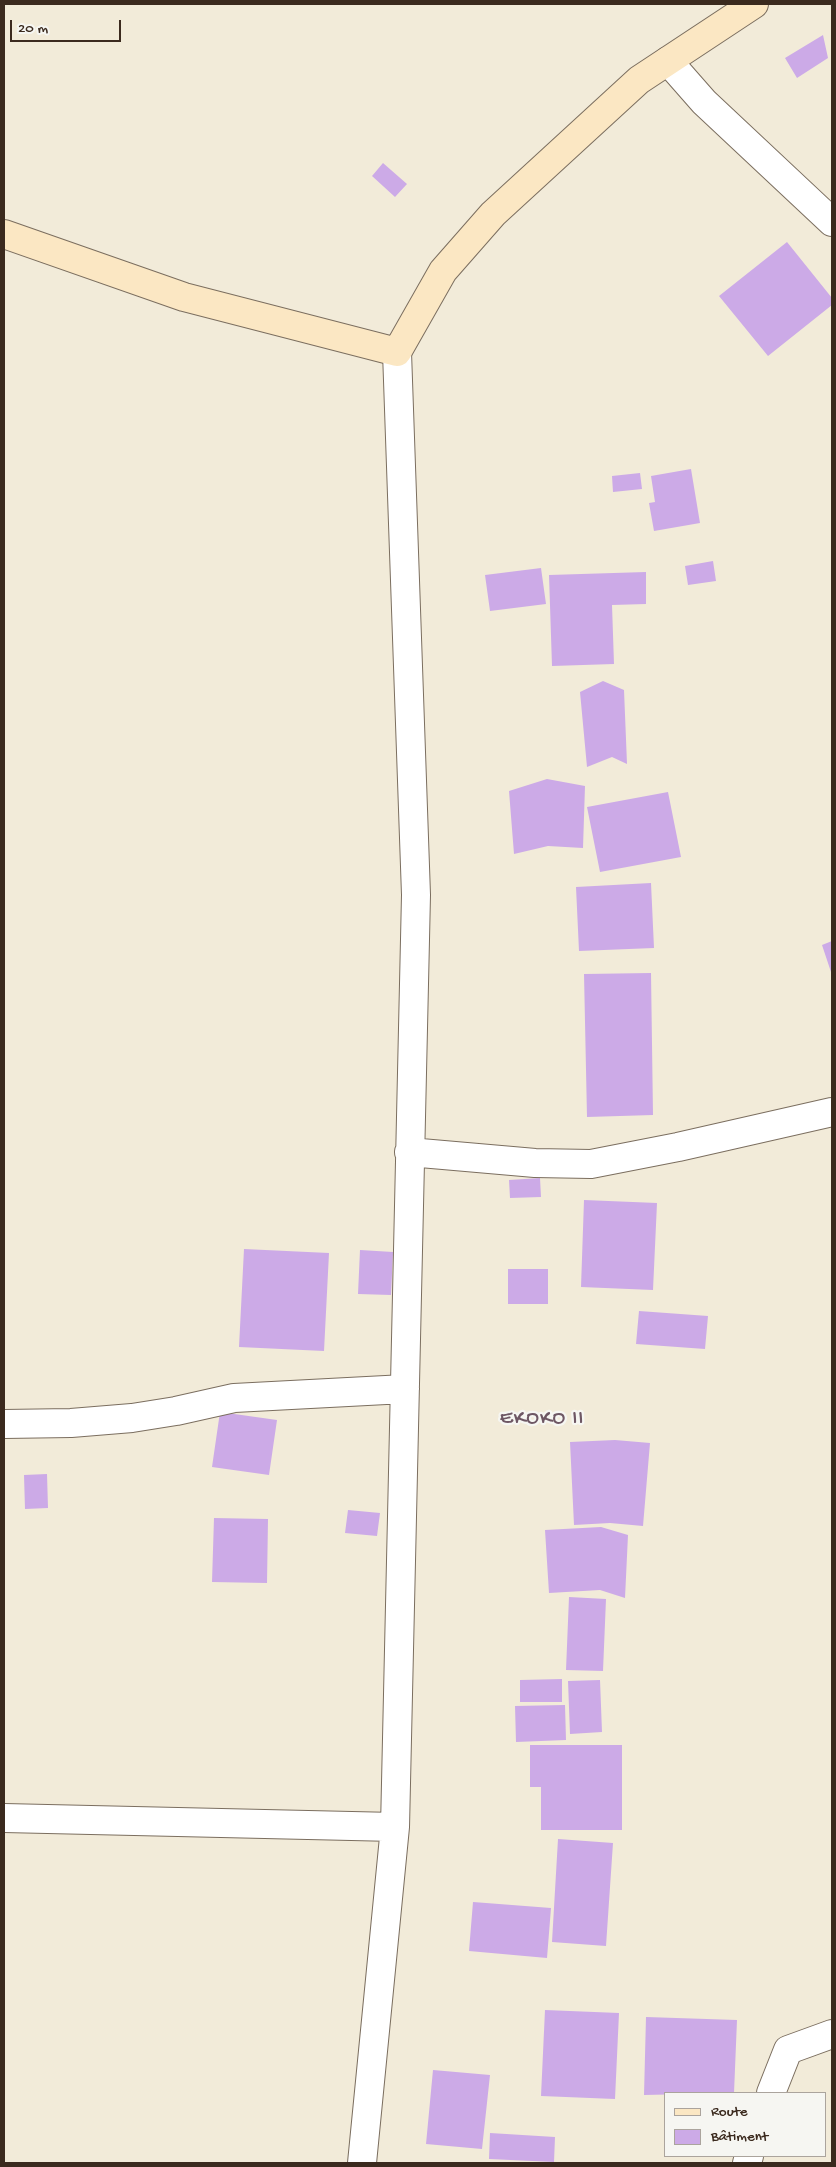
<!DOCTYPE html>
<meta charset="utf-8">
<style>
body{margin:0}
#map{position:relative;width:836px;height:2167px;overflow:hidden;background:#f2ebd9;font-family:"Gochi Hand",sans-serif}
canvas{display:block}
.frame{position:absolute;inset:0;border:5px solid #3b2a1e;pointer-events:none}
.legend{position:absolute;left:664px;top:2092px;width:162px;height:65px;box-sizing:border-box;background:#f6f6f2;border:1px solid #aba49d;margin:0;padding:6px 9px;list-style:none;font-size:15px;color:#3b2a1e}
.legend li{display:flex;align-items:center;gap:10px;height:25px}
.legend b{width:25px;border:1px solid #aba49d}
.scale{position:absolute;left:10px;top:20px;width:111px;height:22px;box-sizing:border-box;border:2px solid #3b2a1e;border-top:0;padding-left:6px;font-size:15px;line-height:18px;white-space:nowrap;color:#3b2a1e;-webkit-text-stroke:4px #f6f6f2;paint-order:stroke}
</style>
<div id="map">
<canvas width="836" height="2167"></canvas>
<div class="frame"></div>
<ul class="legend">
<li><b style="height:6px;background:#fbe7c3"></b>Route</li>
<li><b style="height:14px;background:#ccaae7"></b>Bâtiment</li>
</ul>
<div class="scale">20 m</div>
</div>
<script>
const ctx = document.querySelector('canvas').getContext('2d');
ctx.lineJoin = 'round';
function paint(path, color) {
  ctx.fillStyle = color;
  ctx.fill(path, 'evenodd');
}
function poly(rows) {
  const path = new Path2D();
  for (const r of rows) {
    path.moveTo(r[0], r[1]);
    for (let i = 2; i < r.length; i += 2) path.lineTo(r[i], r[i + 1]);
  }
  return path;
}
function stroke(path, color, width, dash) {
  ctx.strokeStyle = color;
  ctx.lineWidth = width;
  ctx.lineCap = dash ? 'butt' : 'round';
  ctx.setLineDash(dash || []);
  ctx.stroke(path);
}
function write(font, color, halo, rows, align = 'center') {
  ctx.font = font + ' "Gochi Hand",sans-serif';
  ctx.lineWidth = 4.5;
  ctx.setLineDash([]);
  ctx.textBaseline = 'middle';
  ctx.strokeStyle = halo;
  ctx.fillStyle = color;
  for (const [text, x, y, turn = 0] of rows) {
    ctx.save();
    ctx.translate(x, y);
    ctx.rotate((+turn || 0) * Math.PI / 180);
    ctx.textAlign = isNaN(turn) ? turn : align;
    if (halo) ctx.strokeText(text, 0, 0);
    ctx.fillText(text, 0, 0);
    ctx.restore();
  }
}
paint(poly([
 [823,35,828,58,797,78,785,58],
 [383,163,407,184,395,197,372,176],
 [787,242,832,298,832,305,768,356,719,296],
 [691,469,700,523,654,531,649,503,655,502,651,476],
 [640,473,642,489,613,492,612,476],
 [713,561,716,581,688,585,685,566],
 [541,568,546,604,490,611,485,575],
 [646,572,646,604,612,605,614,664,552,666,549,575],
 [603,681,624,690,627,764,612,757,587,767,580,692],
 [547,779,585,786,583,848,548,846,514,854,509,791],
 [668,792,681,857,600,872,587,807],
 [651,883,654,948,579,951,576,887],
 [832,941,832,975,822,945],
 [651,973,653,1115,587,1117,584,974],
 [540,1178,541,1197,510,1198,509,1180],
 [584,1200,657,1203,653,1290,581,1287],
 [244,1249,329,1253,324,1351,239,1347],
 [360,1250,393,1252,391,1295,358,1294],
 [508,1269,548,1269,548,1304,508,1304],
 [639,1311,708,1316,705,1349,636,1344],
 [220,1412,277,1420,269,1475,212,1467],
 [615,1440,650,1443,643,1526,610,1523,574,1525,570,1442],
 [47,1474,48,1508,25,1509,24,1475],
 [348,1510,380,1513,377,1536,345,1533],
 [214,1518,268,1519,267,1583,212,1582],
 [601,1527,628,1535,625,1598,600,1590,549,1593,545,1530],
 [569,1597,606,1599,603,1671,566,1670],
 [562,1679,562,1702,520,1702,520,1680],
 [600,1680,602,1732,570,1734,568,1681],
 [565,1705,566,1740,516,1742,515,1706],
 [530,1745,622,1745,622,1830,541,1830,541,1787,530,1787],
 [558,1839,613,1843,606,1946,552,1942],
 [473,1902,551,1908,547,1958,469,1951],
 [545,2010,619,2013,615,2099,541,2096],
 [646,2017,737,2020,734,2093,644,2095],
 [433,2070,490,2075,482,2149,426,2144],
 [490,2133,555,2137,554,2162,489,2159]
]), '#ccaae7');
const street = poly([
 [668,61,704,102,832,222],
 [409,1152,535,1163,591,1164,678,1147,832,1112],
 [4,1424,71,1423,132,1418,176,1411,234,1398,405,1389],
 [4,1818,395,1827],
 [771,2093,788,2050,832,2034],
 [362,2163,395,1827,416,895,397,352],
 [747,2163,749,2156]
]);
const secondary = poly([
 [4,234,184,297,397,352,443,271,493,214,639,80,754,4]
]);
stroke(street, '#7b6e5f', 30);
stroke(secondary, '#7b6e5f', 30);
stroke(street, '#fff', 28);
stroke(secondary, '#fbe7c3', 28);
ctx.letterSpacing = '1px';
write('21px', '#6e5764', '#f6f6f2', [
 ["EKOKO II",542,1420]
]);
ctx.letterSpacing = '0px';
</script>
